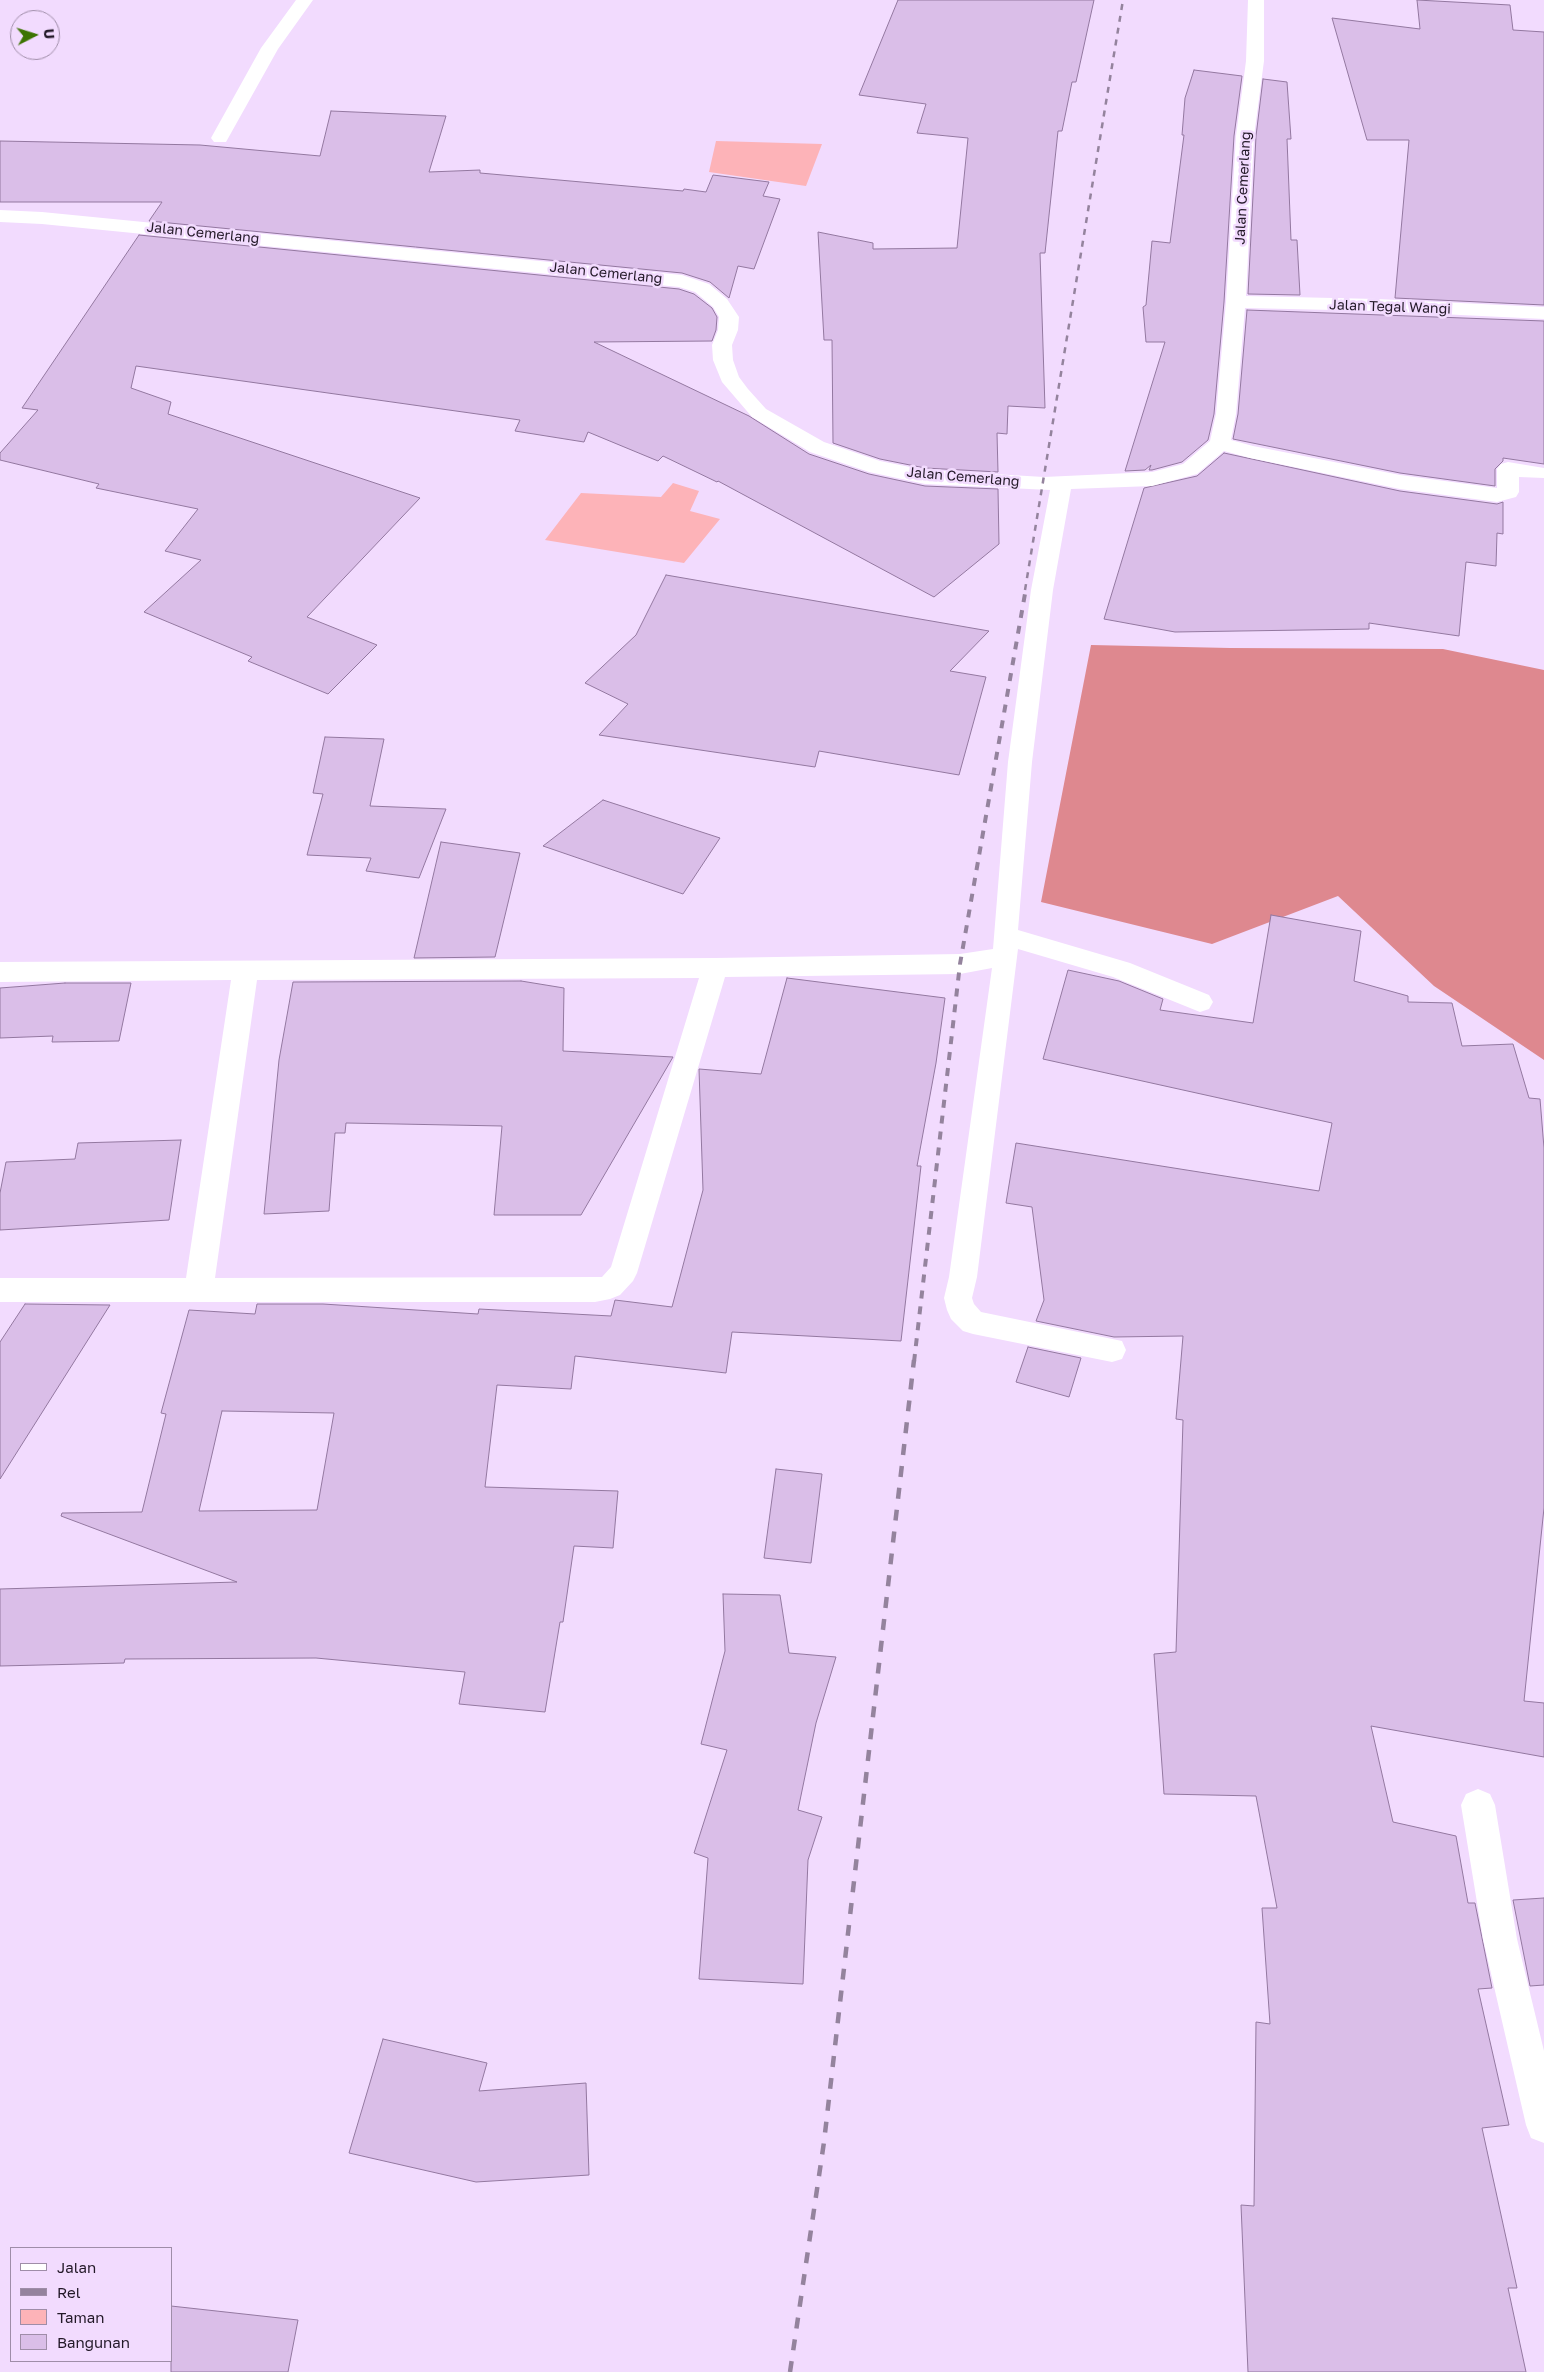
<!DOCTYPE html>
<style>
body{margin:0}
#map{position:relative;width:1544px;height:2372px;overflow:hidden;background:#f2dbfe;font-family:"Golos Text",sans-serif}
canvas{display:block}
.legend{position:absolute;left:10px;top:2247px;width:162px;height:115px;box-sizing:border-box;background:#f2dbfe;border:1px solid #9f8da8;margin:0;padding:6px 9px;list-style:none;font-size:15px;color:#231928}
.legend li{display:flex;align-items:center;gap:10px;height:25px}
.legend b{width:25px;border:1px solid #9f8da8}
.north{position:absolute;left:10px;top:10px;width:50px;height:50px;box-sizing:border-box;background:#f2dbfe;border:1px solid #9f8da8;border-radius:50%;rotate:85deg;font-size:14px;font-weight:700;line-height:20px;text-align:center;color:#231928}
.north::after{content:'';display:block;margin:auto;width:18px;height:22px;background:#3d7402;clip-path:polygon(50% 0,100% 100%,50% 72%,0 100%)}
</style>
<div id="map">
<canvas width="1544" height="2372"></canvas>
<ul class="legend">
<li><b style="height:6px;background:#fff"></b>Jalan</li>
<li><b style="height:6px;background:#94839d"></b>Rel</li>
<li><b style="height:14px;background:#fdb3b8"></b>Taman</li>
<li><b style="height:14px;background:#dabee8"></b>Bangunan</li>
</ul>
<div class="north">U</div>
</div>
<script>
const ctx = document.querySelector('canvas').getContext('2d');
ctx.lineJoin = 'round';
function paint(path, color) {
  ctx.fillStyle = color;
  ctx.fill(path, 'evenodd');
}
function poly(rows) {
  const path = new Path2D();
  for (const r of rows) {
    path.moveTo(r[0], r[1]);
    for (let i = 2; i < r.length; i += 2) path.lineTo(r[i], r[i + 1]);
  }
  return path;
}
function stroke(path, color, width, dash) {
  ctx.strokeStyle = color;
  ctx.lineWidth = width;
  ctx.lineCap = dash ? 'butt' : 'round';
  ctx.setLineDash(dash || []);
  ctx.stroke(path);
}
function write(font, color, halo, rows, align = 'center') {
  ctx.font = font + ' "Golos Text",sans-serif';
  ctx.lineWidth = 5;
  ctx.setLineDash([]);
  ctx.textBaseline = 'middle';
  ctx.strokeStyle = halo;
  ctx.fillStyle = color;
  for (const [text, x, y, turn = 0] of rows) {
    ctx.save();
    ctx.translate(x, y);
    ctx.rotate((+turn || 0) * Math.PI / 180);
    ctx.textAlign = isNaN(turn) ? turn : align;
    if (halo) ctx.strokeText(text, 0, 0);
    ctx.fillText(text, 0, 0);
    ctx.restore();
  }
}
paint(poly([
 [716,141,822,144,806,186,709,172],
 [673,483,699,491,690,511,720,519,684,563,545,540,581,493,661,497]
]), '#fdb3b8');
paint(poly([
 [1091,645,1230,648,1443,649,1544,670,1544,1060,1434,986,1338,896,1212,944,1041,902]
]), '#de888f');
const building = poly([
 [898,0,1094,0,1076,82,1072,82,1062,131,1058,131,1045,253,1040,253,1045,408,1008,406,1007,434,997,433,998,472,925,468,880,459,833,443,832,340,824,340,818,232,873,243,873,249,957,248,968,138,917,133,926,104,859,95,898,0],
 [1417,0,1510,5,1513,30,1544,32,1544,305,1395,298,1409,140,1367,140,1332,18,1420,29,1417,0],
 [1194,70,1242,76,1234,136,1224,302,1214,414,1208,440,1182,462,1152,470,1149,470,1151,465,1145,470,1125,471,1165,342,1146,342,1143,307,1146,305,1152,241,1170,243,1184,135,1182,135,1185,98,1194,70],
 [1263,79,1287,82,1291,139,1287,139,1291,240,1297,240,1300,295,1248,294,1256,136,1263,79],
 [331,111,446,116,429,172,480,170,480,173,683,191,684,189,706,192,713,175,769,182,763,196,780,199,754,269,738,266,729,298,710,282,682,273,149,221,162,202,0,202,0,141,200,145,320,156,331,111],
 [139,235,679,289,694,294,712,308,717,317,716,330,712,341,594,342,749,416,809,454,869,474,925,486,998,489,999,544,934,597,718,481,717,482,663,456,658,461,588,432,584,442,515,431,520,420,136,366,131,388,171,402,168,414,420,498,307,617,377,645,328,694,248,661,252,657,144,612,201,560,165,551,198,509,96,488,99,484,0,460,0,453,38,410,22,408,139,235],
 [1247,310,1544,321,1544,464,1503,458,1503,461,1495,469,1495,486,1400,473,1233,439,1238,414,1247,310],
 [1224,453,1400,491,1497,504,1503,502,1503,534,1497,533,1496,566,1466,562,1459,636,1369,623,1369,629,1175,632,1104,619,1144,488,1197,476,1224,453],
 [666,575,989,631,950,671,986,677,959,775,819,751,815,767,599,735,628,704,585,683,636,635,666,575],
 [325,737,384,739,370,806,446,809,419,878,366,871,371,858,307,855,323,794,313,793,325,737],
 [603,800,720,838,683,894,543,846,603,800],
 [441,842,520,853,495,957,414,958,441,842],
 [1271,915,1361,931,1354,981,1408,996,1408,1002,1452,1003,1462,1046,1513,1044,1529,1098,1540,1099,1544,1148,1544,1508,1524,1701,1544,1703,1544,1757,1371,1726,1393,1822,1456,1836,1468,1903,1475,1903,1492,1988,1478,1989,1509,2125,1482,2128,1517,2288,1508,2288,1526,2372,1248,2372,1241,2205,1254,2206,1256,2022,1270,2024,1262,1908,1277,1908,1256,1796,1164,1794,1154,1654,1176,1652,1183,1420,1176,1419,1183,1336,1114,1337,1036,1321,1044,1300,1032,1207,1006,1203,1016,1143,1319,1191,1332,1123,1043,1059,1068,970,1119,981,1163,999,1160,1010,1253,1023,1271,915],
 [787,978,945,998,936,1063,917,1166,921,1166,901,1341,732,1332,726,1373,575,1356,571,1389,497,1385,485,1487,618,1491,613,1548,574,1546,563,1622,560,1622,545,1712,459,1704,465,1672,316,1658,125,1659,124,1663,0,1666,0,1589,237,1582,61,1516,62,1513,142,1512,166,1414,161,1413,189,1310,255,1314,257,1304,323,1304,478,1314,479,1309,611,1316,615,1300,672,1307,703,1190,699,1069,761,1074,787,978],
 [222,1411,334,1413,317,1510,199,1511,222,1411],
 [521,981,564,988,563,1051,673,1057,581,1215,494,1215,502,1126,346,1123,345,1133,335,1133,329,1211,264,1214,279,1060,293,982,521,981],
 [65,983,131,983,119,1041,52,1042,53,1036,0,1038,0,988,65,983],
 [181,1140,169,1220,0,1230,0,1193,6,1162,75,1159,78,1143,181,1140],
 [25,1304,110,1305,0,1479,0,1342,25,1304],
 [1028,1347,1081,1358,1069,1397,1016,1382,1028,1347],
 [776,1469,822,1474,811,1563,764,1558,776,1469],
 [723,1594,780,1595,789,1653,836,1657,816,1723,798,1810,822,1817,808,1860,803,1984,699,1979,708,1858,694,1853,727,1750,701,1744,725,1651,723,1594],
 [1544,1898,1544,1985,1530,1986,1513,1900,1544,1898],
 [383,2039,487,2063,479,2091,586,2083,589,2175,476,2182,349,2153,383,2039],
 [171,2306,298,2320,288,2372,171,2372,171,2306]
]);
paint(building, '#dabee8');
stroke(building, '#9378a0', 1);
paint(poly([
 [296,0,313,0,278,49,226,142,214,142,211,138,261,48,296,0],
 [1248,0,1264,0,1264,61,1254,136,1246,296,1377,299,1544,307,1544,319,1377,311,1245,308,1236,414,1231,440,1253,446,1400,475,1497,488,1497,469,1501,464,1508,462,1544,468,1544,478,1519,477,1519,492,1516,497,1497,502,1400,489,1250,458,1224,451,1197,474,1152,486,1071,489,1053,590,1032,762,1018,930,1130,963,1209,995,1213,1002,1209,1009,1200,1012,1113,977,1018,949,977,1277,972,1298,974,1304,981,1312,1122,1341,1126,1350,1122,1359,1112,1362,973,1334,963,1331,951,1319,947,1310,944,1298,949,1277,992,968,960,974,725,977,637,1273,633,1281,620,1295,610,1299,595,1302,0,1302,0,1278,186,1278,231,980,0,982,0,962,715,958,960,954,993,949,1008,762,1031,590,1050,490,925,484,869,472,810,452,752,417,722,382,713,360,712,345,718,330,719,317,713,307,695,292,679,287,42,224,0,222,0,210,42,212,682,275,709,284,727,299,739,317,738,330,732,345,733,360,739,377,748,389,766,409,824,442,880,461,925,470,1044,477,1152,472,1183,464,1210,441,1216,414,1226,302,1236,136,1246,61,1248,0],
 [699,978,611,1267,602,1277,215,1278,257,980,699,978],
 [1478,1789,1490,1794,1495,1805,1517,1939,1544,2051,1544,2143,1531,2138,1526,2125,1483,1939,1461,1805,1466,1794,1478,1789]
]), '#fff');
stroke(poly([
 [1025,590,1123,0]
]), '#94839d', 2.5, [6, 6]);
stroke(poly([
 [914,1362,960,964,1026,588]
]), '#94839d', 4, [8, 8]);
stroke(poly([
 [790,2372,824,2142,914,1360]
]), '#94839d', 4.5, [11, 11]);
write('14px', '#231928', '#f2dbfe', [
 ["Jalan Cemerlang",1243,188,-87],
 ["Jalan Cemerlang",203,233,6],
 ["Jalan Cemerlang",606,273,6],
 ["Jalan Tegal Wangi",1390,307,2],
 ["Jalan Cemerlang",963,477,5]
]);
</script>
